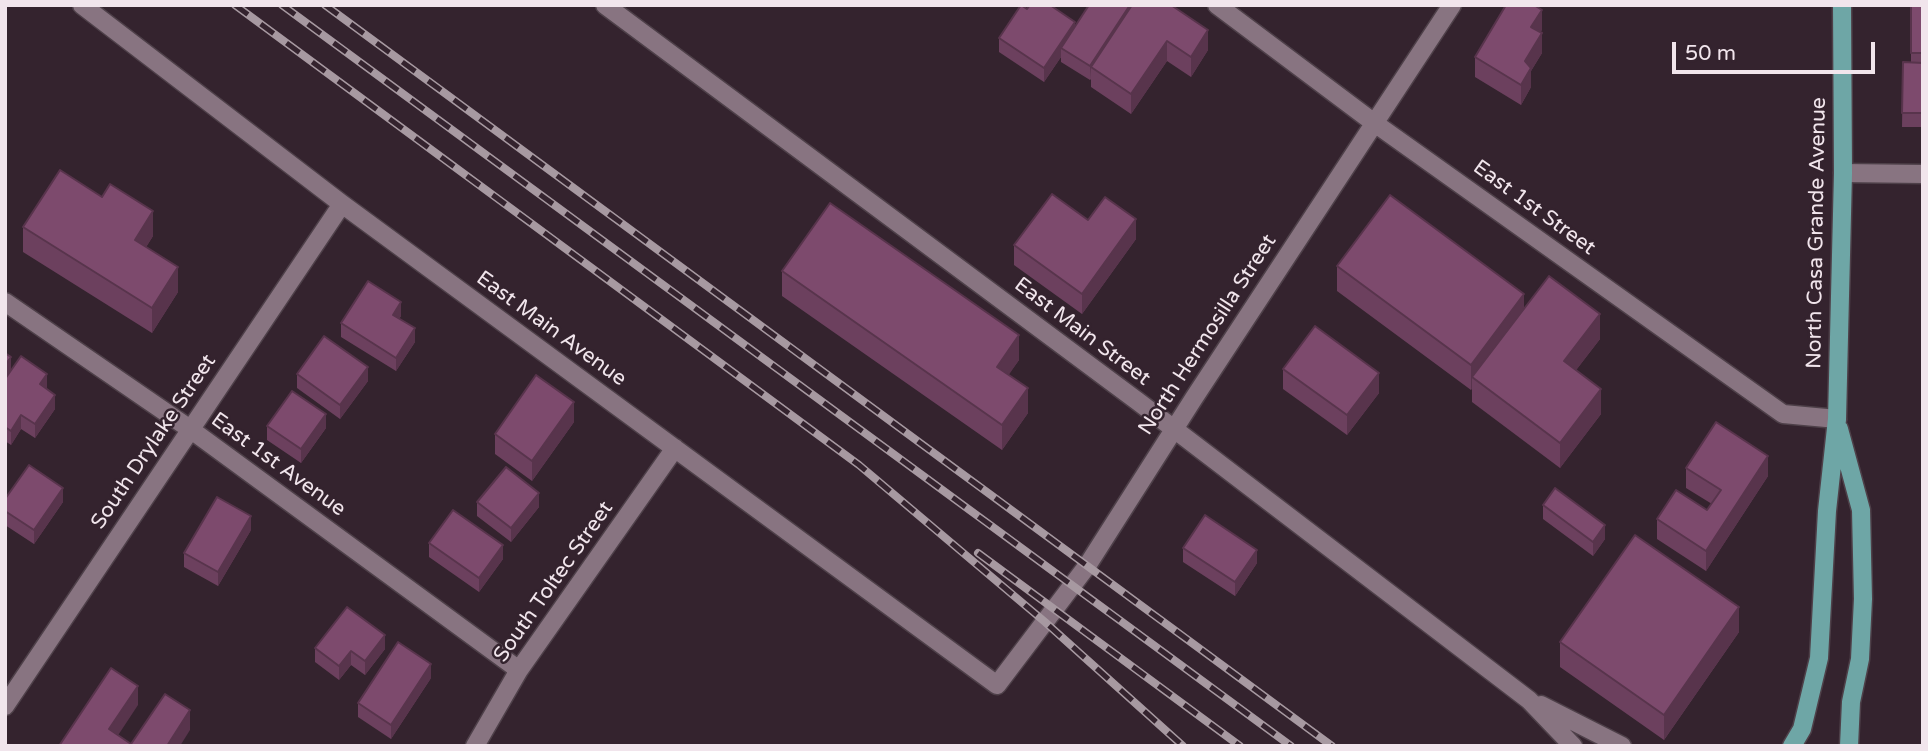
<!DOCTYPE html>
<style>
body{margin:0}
#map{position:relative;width:1928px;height:751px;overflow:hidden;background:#34232e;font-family:"Varela Round",sans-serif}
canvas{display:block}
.frame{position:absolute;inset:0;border:7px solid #f1e5ec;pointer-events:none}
.scale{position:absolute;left:1672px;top:42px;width:203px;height:32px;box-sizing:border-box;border:4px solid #f1e5ec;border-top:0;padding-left:9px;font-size:21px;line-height:24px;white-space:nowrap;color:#f1e5ec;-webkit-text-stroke:5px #34232e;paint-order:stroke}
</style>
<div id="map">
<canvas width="1928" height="751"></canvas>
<div class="frame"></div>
<div class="scale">50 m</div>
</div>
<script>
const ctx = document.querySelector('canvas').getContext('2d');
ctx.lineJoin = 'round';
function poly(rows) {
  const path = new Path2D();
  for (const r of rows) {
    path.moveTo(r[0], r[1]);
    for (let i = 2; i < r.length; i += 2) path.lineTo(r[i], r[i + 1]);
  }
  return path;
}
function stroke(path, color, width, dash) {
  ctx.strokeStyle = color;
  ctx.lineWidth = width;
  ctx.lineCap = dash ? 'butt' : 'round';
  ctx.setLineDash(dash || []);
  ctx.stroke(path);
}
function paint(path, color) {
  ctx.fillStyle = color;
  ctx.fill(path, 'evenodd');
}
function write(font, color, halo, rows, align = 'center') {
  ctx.font = font + ' "Varela Round",sans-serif';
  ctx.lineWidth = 5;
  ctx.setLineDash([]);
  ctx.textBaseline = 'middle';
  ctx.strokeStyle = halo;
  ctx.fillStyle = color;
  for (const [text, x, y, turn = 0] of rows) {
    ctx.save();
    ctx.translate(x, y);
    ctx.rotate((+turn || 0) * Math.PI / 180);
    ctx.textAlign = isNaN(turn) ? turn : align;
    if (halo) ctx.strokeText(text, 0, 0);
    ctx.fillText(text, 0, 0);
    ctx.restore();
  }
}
const street = poly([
 [82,5,342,204,997,685,1087,566,1194,398,1452,5],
 [605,5,1140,403,1529,700,1573,746],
 [1217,5,1373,122,1783,414,1837,419],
 [1843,173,1923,174],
 [5,302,190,429,519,670],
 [1541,705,1622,746],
 [5,706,342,204],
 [475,746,519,670,675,448]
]);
const primary = poly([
 [1839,429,1861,510,1863,599,1860,659,1851,702,1849,746],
 [1792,746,1802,729,1819,658,1827,511,1837,419,1843,173,1842,5]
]);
stroke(street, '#4e4049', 21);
stroke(primary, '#4e4049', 21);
stroke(street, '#887481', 18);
stroke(primary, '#6ea6a6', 18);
const rail = poly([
 [235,5,859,465,1045,622,1183,746],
 [282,5,1291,746],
 [325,5,1332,746],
 [978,553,1240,746]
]);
stroke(rail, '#a799a1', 8);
stroke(rail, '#34232e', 5, [16]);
paint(poly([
 [1089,5,1208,50,1191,77,1167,61,1131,114,1091,87,1091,79,1090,80,1061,62,1061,57,1044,82,999,52,999,38,1027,9,1075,27],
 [1911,5,1923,5,1923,127,1902,127,1903,62,1911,62],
 [1542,30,1540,32,1542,53,1531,71,1531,87,1521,105,1475,77,1475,57],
 [1088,220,1136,239,1082,314,1014,265,1014,245],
 [23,227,153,236,146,247,178,292,152,333,23,252],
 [1337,266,1524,308,1600,339,1576,370,1601,414,1560,468,1472,402,1472,388,1471,390,1337,291],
 [782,271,1019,360,1008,375,1028,413,1002,450,782,296],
 [401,316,399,319,415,342,396,371,341,337,341,323],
 [1283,369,1379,393,1347,435,1283,389],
 [297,374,368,381,340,419,297,388],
 [5,379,47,388,46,389,55,409,35,438,21,429,11,445,5,441],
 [574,422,532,481,495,454,495,434],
 [267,426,326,428,301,463,267,440],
 [1686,468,1768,476,1706,571,1657,539,1657,519,1707,510,1712,504,1686,488],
 [5,499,63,502,34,544,5,525],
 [477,502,539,507,511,542,477,516],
 [1543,505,1605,539,1593,556,1543,519],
 [251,530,218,586,184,567,184,553],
 [429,543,503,559,479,592,429,557],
 [1183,548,1257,563,1235,596,1183,562],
 [1739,632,1664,740,1560,667,1560,642],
 [315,648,385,649,365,675,351,665,339,680,315,662],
 [431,678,391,739,358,717,358,703]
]), '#6c405e');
paint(poly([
 [1130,5,1139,5,1091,67,1090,80,1090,66],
 [1542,10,1542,30,1531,47,1531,27],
 [1075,22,1075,36,1061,48,1061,57,1044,82,1044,68],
 [1208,30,1208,50,1191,77,1191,57],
 [1542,33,1542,53,1531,71,1531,87,1521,105,1521,85,1525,61],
 [1167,41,1167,61,1131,114,1131,94],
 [153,211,153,236,135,265,135,240],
 [1136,219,1136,239,1082,314,1082,294],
 [178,267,178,292,152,333,152,308],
 [1524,294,1524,319,1472,377,1472,388,1471,390,1471,365],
 [401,302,401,316,393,329,393,315],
 [1600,314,1600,339,1564,386,1564,361],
 [415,328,415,342,396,371,396,358],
 [1019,335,1019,360,997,392,997,367],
 [11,357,11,371,5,378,5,365],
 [368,367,368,381,340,419,340,405],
 [1379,373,1379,393,1347,435,1347,415],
 [47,374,47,388,40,398,40,384],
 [1028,388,1028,413,1002,450,1002,425],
 [1601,389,1601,414,1560,468,1560,443],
 [55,395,55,409,35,438,35,424],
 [574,402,574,422,532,481,532,461],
 [326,414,326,428,301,463,301,449],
 [21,415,21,429,11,445,11,431],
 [1768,456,1768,476,1706,571,1706,551],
 [63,488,63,502,34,544,34,530],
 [539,493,539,507,511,542,511,528],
 [251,516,251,530,218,586,218,572],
 [1605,525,1605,539,1593,556,1593,542],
 [503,545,503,559,479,592,479,578],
 [1257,550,1257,563,1235,596,1235,582],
 [1739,607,1739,632,1664,740,1664,715],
 [385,635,385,649,365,675,365,661],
 [351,651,351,665,339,680,339,666],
 [431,664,431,678,391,739,391,725],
 [138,686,138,705,111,746,109,729],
 [190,710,190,730,180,746,167,746]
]), '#58344c');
const building = poly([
 [1021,5,1027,9,1030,5,1050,5,1075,22,1044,68,999,38,1021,5],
 [1089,5,1130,5,1090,66,1061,48,1089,5],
 [1132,5,1171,5,1208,30,1191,57,1167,41,1131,94,1091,67,1132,5],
 [1506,5,1534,5,1542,10,1531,27,1542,33,1525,61,1531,68,1521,85,1475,57,1506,5],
 [1911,5,1923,5,1923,53,1911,53,1911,5],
 [1903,62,1923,63,1923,113,1902,113,1903,62],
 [60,170,102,197,110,184,153,211,135,240,178,267,152,308,23,227,60,170],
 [1052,194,1088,220,1105,197,1136,219,1082,294,1014,245,1052,194],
 [1390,195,1524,294,1471,365,1337,266,1390,195],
 [830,203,1019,335,997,367,1028,388,1002,425,782,271,830,203],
 [1549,276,1600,314,1564,361,1601,389,1560,443,1472,377,1549,276],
 [368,281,401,302,393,315,415,328,396,358,341,323,368,281],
 [1315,326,1379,373,1347,415,1283,369,1315,326],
 [324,336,368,367,340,405,297,374,324,336],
 [5,353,11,357,5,365,5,353],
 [21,356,47,374,40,384,55,395,35,424,21,415,11,431,5,427,5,379,21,356],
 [536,375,574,402,532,461,495,434,536,375],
 [292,391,326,414,301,449,267,426,292,391],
 [1716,422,1768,456,1706,551,1657,519,1676,490,1707,510,1721,490,1686,468,1716,422],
 [29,465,63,488,34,530,5,511,5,499,29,465],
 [506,467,539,493,511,528,477,502,506,467],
 [1555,488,1605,525,1593,542,1543,505,1555,488],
 [217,497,251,516,218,572,184,553,217,497],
 [453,510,503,545,479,578,429,543,453,510],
 [1205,515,1257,550,1235,582,1183,548,1205,515],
 [1635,535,1739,607,1664,715,1560,642,1635,535],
 [347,607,385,635,365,661,351,651,339,666,315,648,347,607],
 [398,642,431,664,391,725,358,703,398,642],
 [111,668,138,686,109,729,131,744,165,694,190,710,167,746,59,746,111,668]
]);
paint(building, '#7d4a6d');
stroke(building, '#58344c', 2);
write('21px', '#f1e5ec', '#34232e', [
 ["East 1st Street",1534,208,36],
 ["North Casa Grande Avenue",1817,233,-89],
 ["East Main Avenue",551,329,36],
 ["East Main Street",1082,332,37],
 ["North Hermosilla Street",1208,335,-57],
 ["South Drylake Street",154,442,-56],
 ["East 1st Avenue",278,465,36],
 ["South Toltec Street",554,582,-55]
]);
</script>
